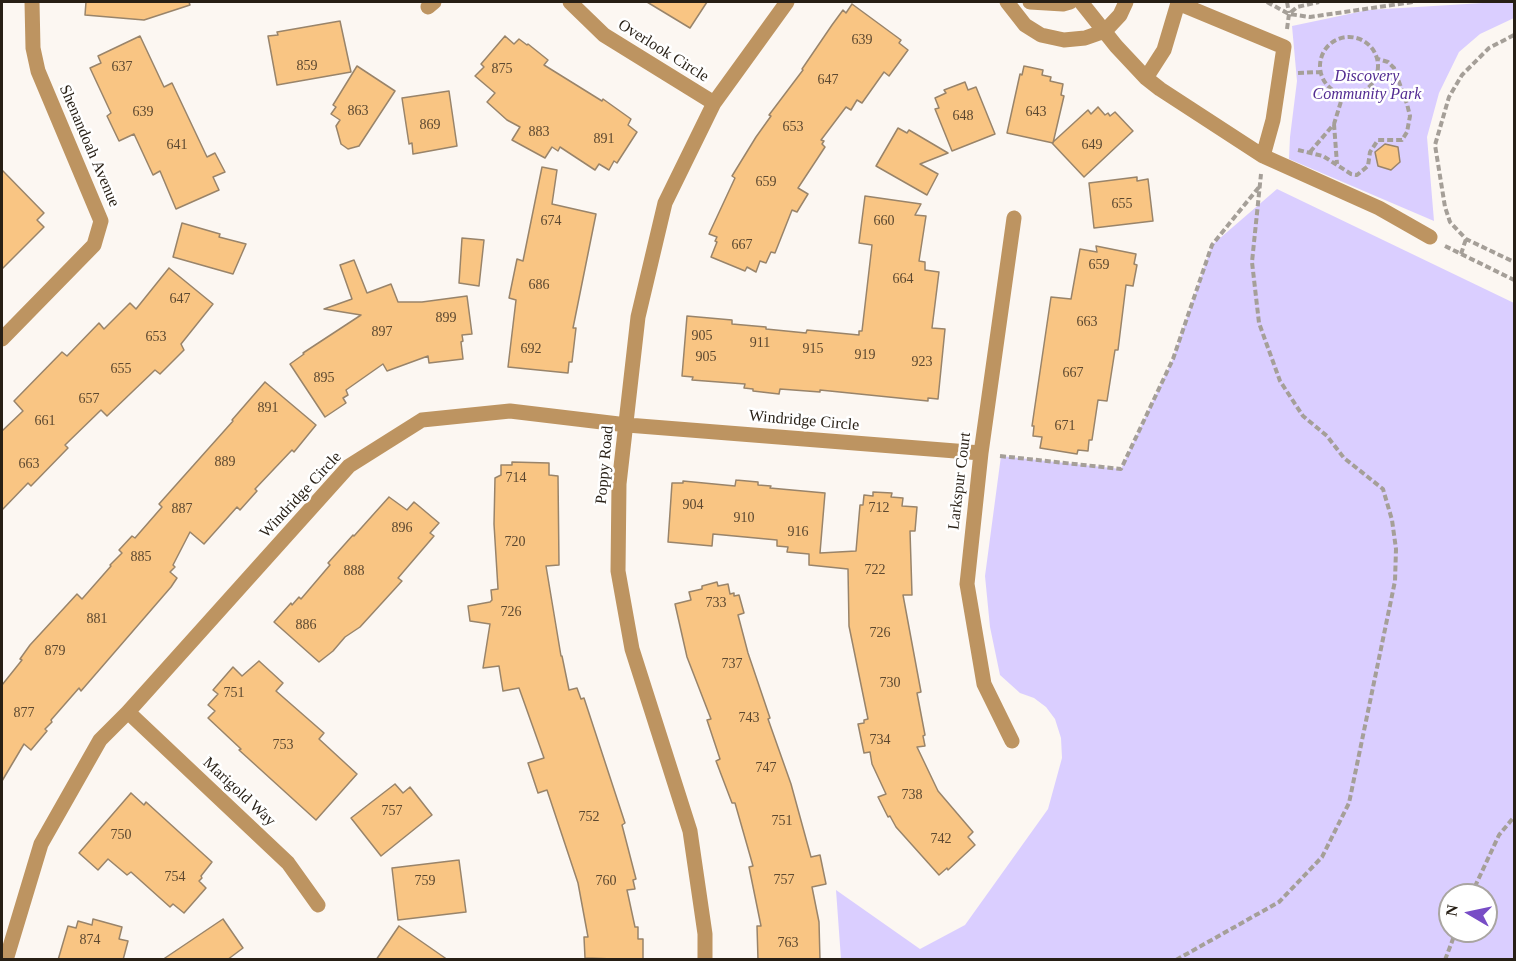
<!DOCTYPE html>
<style>
body{margin:0}
#map{position:relative;width:1516px;height:961px;overflow:hidden;background:#fcf7f2;font-family:Georgia,serif}
canvas{display:block}
.frame{position:absolute;inset:0;border:3px solid #271f15;pointer-events:none}
.north{position:absolute;left:1438px;top:883px;width:60px;height:60px;box-sizing:border-box;background:#fff;border:2px solid #a9a5a1;border-radius:50%;rotate:279deg;font-size:16px;font-weight:700;line-height:24px;text-align:center;color:#271f15}
.north::after{content:'';display:block;margin:auto;width:21px;height:27px;background:#784dc6;clip-path:polygon(50% 0,100% 100%,50% 72%,0 100%)}
</style>
<div id="map">
<canvas width="1516" height="961"></canvas>
<div class="frame"></div>
<div class="north">N</div>
</div>
<script>
const ctx = document.querySelector('canvas').getContext('2d');
ctx.lineJoin = 'round';
function paint(path, color) {
  ctx.fillStyle = color;
  ctx.fill(path, 'evenodd');
}
function poly(rows) {
  const path = new Path2D();
  for (const r of rows) {
    if (r.length === 3) {
      path.moveTo(r[0] + r[2], r[1]);
      path.arc(r[0], r[1], r[2], 0, 2 * Math.PI);
      continue;
    }
    path.moveTo(r[0], r[1]);
    for (let i = 2; i < r.length; i += 2) path.lineTo(r[i], r[i + 1]);
  }
  return path;
}
function stroke(path, color, width, dash) {
  ctx.strokeStyle = color;
  ctx.lineWidth = width;
  ctx.lineCap = dash ? 'butt' : 'round';
  ctx.setLineDash(dash || []);
  ctx.stroke(path);
}
function write(font, color, halo, rows, align = 'center') {
  ctx.font = font + ' Georgia,serif';
  ctx.lineWidth = 5;
  ctx.setLineDash([]);
  ctx.textBaseline = 'middle';
  ctx.strokeStyle = halo;
  ctx.fillStyle = color;
  for (const [text, x, y, turn = 0] of rows) {
    ctx.save();
    ctx.translate(x, y);
    ctx.rotate((+turn || 0) * Math.PI / 180);
    ctx.textAlign = isNaN(turn) ? turn : align;
    if (halo) ctx.strokeText(text, 0, 0);
    ctx.fillText(text, 0, 0);
    ctx.restore();
  }
}
paint(poly([
 [1499,2,1514,2,1514,18,1480,34,1459,52,1439,93,1427,137,1434,221,1289,159,1290,137,1297,81,1292,26,1368,10],
 [1277,189,1514,303,1514,959,841,959,836,890,920,949,965,925,1048,809,1062,758,1061,738,1055,719,1046,707,1034,698,1020,693,1000,675,990,627,985,576,1001,456,1121,469,1173,359,1212,245],
 [1450,895,1486,895,1486,931,1450,931]
]), '#daceff');
const building = poly([
 [86,2,189,2,190,5,144,20,85,15,86,2],
 [647,2,707,2,690,28,647,2],
 [852,4,901,40,899,43,908,50,889,76,884,72,862,103,857,100,851,110,846,107,821,140,824,141,822,144,825,147,798,188,808,194,797,212,792,210,775,253,771,252,766,263,760,261,756,272,747,267,745,271,711,257,717,242,715,241,717,237,709,234,735,178,732,176,756,137,771,116,769,115,803,70,802,69,832,25,843,10,846,13,852,4],
 [340,21,351,72,277,85,268,36,278,35,277,32,340,21],
 [140,36,164,87,172,83,207,157,215,153,225,172,213,177,219,190,176,209,160,171,153,175,134,134,119,141,107,116,111,113,90,68,101,63,98,56,140,36],
 [505,36,514,44,519,39,527,45,528,44,548,60,544,65,602,101,603,99,631,119,628,125,637,132,617,163,614,161,609,170,599,164,595,170,560,147,558,151,552,147,545,158,512,140,520,127,507,120,487,102,495,93,475,76,484,67,481,64,505,36],
 [357,66,395,91,359,146,348,149,341,144,336,126,340,120,331,114,336,107,333,105,357,66],
 [1024,66,1043,70,1042,75,1051,77,1050,81,1063,84,1061,95,1064,96,1053,143,1007,133,1020,74,1022,75,1024,66],
 [965,82,968,90,976,87,995,134,952,151,935,109,939,108,935,98,946,93,944,90,965,82],
 [449,91,457,146,413,154,412,143,409,144,402,98,449,91],
 [1098,107,1105,115,1108,113,1110,116,1115,112,1133,131,1084,177,1052,143,1088,110,1091,114,1098,107],
 [898,128,907,133,909,130,948,153,920,164,938,174,927,195,876,166,898,128],
 [1385,144,1398,147,1400,162,1391,170,1378,166,1375,152,1385,144],
 [542,167,557,170,552,204,596,214,573,328,576,328,572,362,569,362,568,373,508,367,516,300,509,298,517,259,523,261,542,167],
 [2,170,44,213,37,220,44,227,2,269,2,170],
 [1137,177,1137,181,1148,179,1153,221,1094,228,1089,183,1137,177],
 [865,196,921,204,915,215,926,216,919,261,925,262,925,270,939,272,932,328,945,329,938,399,928,398,928,401,820,390,820,392,780,389,779,394,753,391,753,389,744,388,745,384,692,380,693,377,682,376,687,316,732,320,732,324,766,327,766,329,806,333,807,330,859,335,859,331,862,331,872,245,859,243,865,196],
 [182,223,220,234,219,237,246,244,233,274,173,257,182,223],
 [462,238,484,240,479,286,459,283,462,238],
 [1096,246,1136,254,1134,264,1137,265,1133,286,1126,285,1118,350,1115,350,1107,401,1098,400,1092,440,1089,440,1088,451,1078,450,1077,454,1040,448,1042,437,1033,436,1034,426,1032,426,1051,297,1071,299,1080,249,1097,252,1096,246],
 [354,260,367,293,391,284,398,302,422,302,467,296,472,334,462,335,463,341,461,342,463,359,429,363,428,356,387,371,383,364,346,390,348,395,343,398,346,403,325,417,290,364,304,354,303,353,361,315,324,309,352,299,340,265,354,260],
 [169,268,213,304,181,344,184,350,160,374,155,370,107,416,101,410,65,445,68,448,31,486,28,483,2,510,2,431,23,411,14,401,62,352,67,356,99,323,104,329,130,303,136,309,169,268],
 [265,382,316,425,294,452,292,450,255,489,257,491,240,510,237,507,204,544,190,532,173,565,175,567,170,572,177,578,171,587,81,691,79,688,51,720,52,722,45,729,47,731,31,750,24,744,2,781,2,685,22,660,20,659,30,645,77,594,82,599,111,566,110,565,122,553,119,550,132,536,135,538,162,507,159,504,233,421,232,420,265,382],
 [512,462,549,463,549,475,558,476,559,565,546,566,561,656,562,656,569,690,577,688,581,699,584,698,625,823,622,825,636,879,633,880,635,889,627,890,635,927,638,927,638,939,643,939,643,960,585,958,584,937,588,937,578,883,547,790,538,793,528,763,544,758,519,688,503,691,499,666,483,668,490,624,470,621,468,606,490,602,492,600,491,590,498,589,494,524,495,478,501,475,501,465,512,465,512,462],
 [736,480,758,482,758,485,771,486,770,488,825,493,820,553,856,551,860,505,863,505,864,495,873,496,873,492,892,493,891,497,903,498,902,506,917,507,915,531,910,531,912,595,903,595,921,692,917,693,925,735,923,736,925,746,917,747,938,791,973,832,968,837,975,845,948,870,947,868,939,875,896,827,890,816,888,817,878,797,886,794,872,764,870,752,864,753,858,724,864,723,864,720,868,719,849,626,848,569,809,565,809,554,787,552,788,547,777,546,777,540,713,534,712,546,668,542,672,483,683,483,683,481,735,486,736,480],
 [389,497,407,510,414,502,439,523,430,533,434,536,398,578,402,581,360,627,345,637,333,651,319,662,274,622,291,603,292,605,299,597,301,599,330,565,328,563,353,535,354,536,389,497],
 [717,582,718,586,728,584,730,594,734,593,734,596,739,595,744,613,738,615,748,653,770,718,768,719,791,784,811,857,820,855,826,884,812,887,819,922,820,960,758,960,757,926,761,926,749,867,753,866,735,803,732,803,716,761,720,759,707,720,711,719,687,657,675,604,691,600,689,592,702,589,702,586,717,582],
 [259,661,283,683,276,691,324,733,319,739,357,774,316,820,239,750,241,749,208,718,215,711,208,705,218,694,213,690,233,667,242,676,259,661],
 [395,784,403,793,410,787,432,815,381,856,351,818,395,784],
 [131,793,144,805,146,802,212,862,201,876,202,878,199,881,206,888,184,913,173,904,170,907,131,872,127,875,108,859,98,870,79,853,131,793],
 [459,860,466,912,398,920,392,868,459,860],
 [93,919,122,927,119,939,128,941,123,960,58,960,68,926,76,928,78,921,92,925,93,919],
 [223,919,243,948,227,960,162,960,223,919],
 [399,926,448,960,376,960,399,926]
]);
paint(building, '#f9c583');
stroke(building, '#99846a', 1.5);
stroke(poly([
 [1267,2,1289,14,1310,17,1413,2],
 [1287,2,1289,13],
 [1287,29,1289,14,1297,7,1319,2],
 [1514,35,1489,48,1462,75,1449,97,1435,145,1445,207,1450,222,1466,239,1514,262],
 [1349,66,29],
 [1298,73,1321,72],
 [1334,124,1337,164],
 [1298,150,1323,156,1351,174,1357,175,1368,166,1370,152,1378,140,1402,140,1407,132,1410,116,1407,104,1394,68,1388,62,1378,59],
 [1310,152,1334,124,1343,95],
 [1445,246,1514,280],
 [1461,254,1466,239],
 [1000,456,1121,469,1173,359,1212,245,1259,187],
 [1471,895,1499,835,1514,817],
 [1176,960,1279,902,1322,857,1349,803,1395,581,1396,549,1392,520,1383,489,1344,458,1327,436,1303,416,1280,381,1259,323,1252,262,1261,174],
 [1445,960,1456,931]
]), '#a59f98', 4, [6, 3]);
stroke(poly([
 [570,2,604,35,714,103],
 [1007,2,1025,25,1041,35,1064,40,1085,38,1105,31,1120,15,1126,2],
 [1030,2,1063,4,1070,2],
 [1081,2,1116,46,1146,78,1160,89,1263,156,1379,208,1430,237],
 [428,7,434,2],
 [1146,78,1164,50,1178,3,1284,47,1273,120,1263,156],
 [2,339,94,245,101,221,38,71,33,48,32,2],
 [128,712,288,863,318,905],
 [1012,741,984,684,967,584,981,453,1014,218],
 [6,960,41,844,100,740,128,712,349,466,422,420,510,411,627,425,981,453],
 [705,960,705,934,690,831,632,649,618,571,619,484,638,317,665,203,714,103,787,2]
]), '#bd9461', 15);
write('14px', '#5c4830', null, [
 ["639",862,40],
 ["859",307,66],
 ["637",122,67],
 ["875",502,69],
 ["647",828,80],
 ["863",358,111],
 ["639",143,112],
 ["643",1036,112],
 ["648",963,116],
 ["869",430,125],
 ["653",793,127],
 ["883",539,132],
 ["891",604,139],
 ["641",177,145],
 ["649",1092,145],
 ["659",766,182],
 ["655",1122,204],
 ["674",551,221],
 ["660",884,221],
 ["667",742,245],
 ["659",1099,265],
 ["664",903,279],
 ["686",539,285],
 ["647",180,299],
 ["899",446,318],
 ["663",1087,322],
 ["897",382,332],
 ["905",702,336],
 ["653",156,337],
 ["911",760,343],
 ["692",531,349],
 ["915",813,349],
 ["919",865,355],
 ["905",706,357],
 ["923",922,362],
 ["655",121,369],
 ["667",1073,373],
 ["895",324,378],
 ["657",89,399],
 ["891",268,408],
 ["661",45,421],
 ["671",1065,426],
 ["889",225,462],
 ["663",29,464],
 ["714",516,478],
 ["904",693,505],
 ["712",879,508],
 ["887",182,509],
 ["910",744,518],
 ["896",402,528],
 ["916",798,532],
 ["720",515,542],
 ["885",141,557],
 ["722",875,570],
 ["888",354,571],
 ["733",716,603],
 ["726",511,612],
 ["881",97,619],
 ["886",306,625],
 ["726",880,633],
 ["879",55,651],
 ["737",732,664],
 ["730",890,683],
 ["751",234,693],
 ["877",24,713],
 ["743",749,718],
 ["734",880,740],
 ["753",283,745],
 ["747",766,768],
 ["738",912,795],
 ["757",392,811],
 ["752",589,817],
 ["751",782,821],
 ["750",121,835],
 ["742",941,839],
 ["754",175,877],
 ["757",784,880],
 ["759",425,881],
 ["760",606,881],
 ["874",90,940],
 ["763",788,943]
]);
write('16px', '#271f15', '#fff', [
 ["Overlook Circle",663,51,32],
 ["Shenandoah Avenue",89,146,67],
 ["Windridge Circle",804,421,5],
 ["Poppy Road",605,465,-85],
 ["Larkspur Court",960,481,-83],
 ["Windridge Circle",301,495,-47],
 ["Marigold Way",239,792,43]
]);
write('italic 16px', '#532c92', '#fff', [
 ["Discovery",1367,77],
 ["Community Park",1367,95]
]);
</script>
